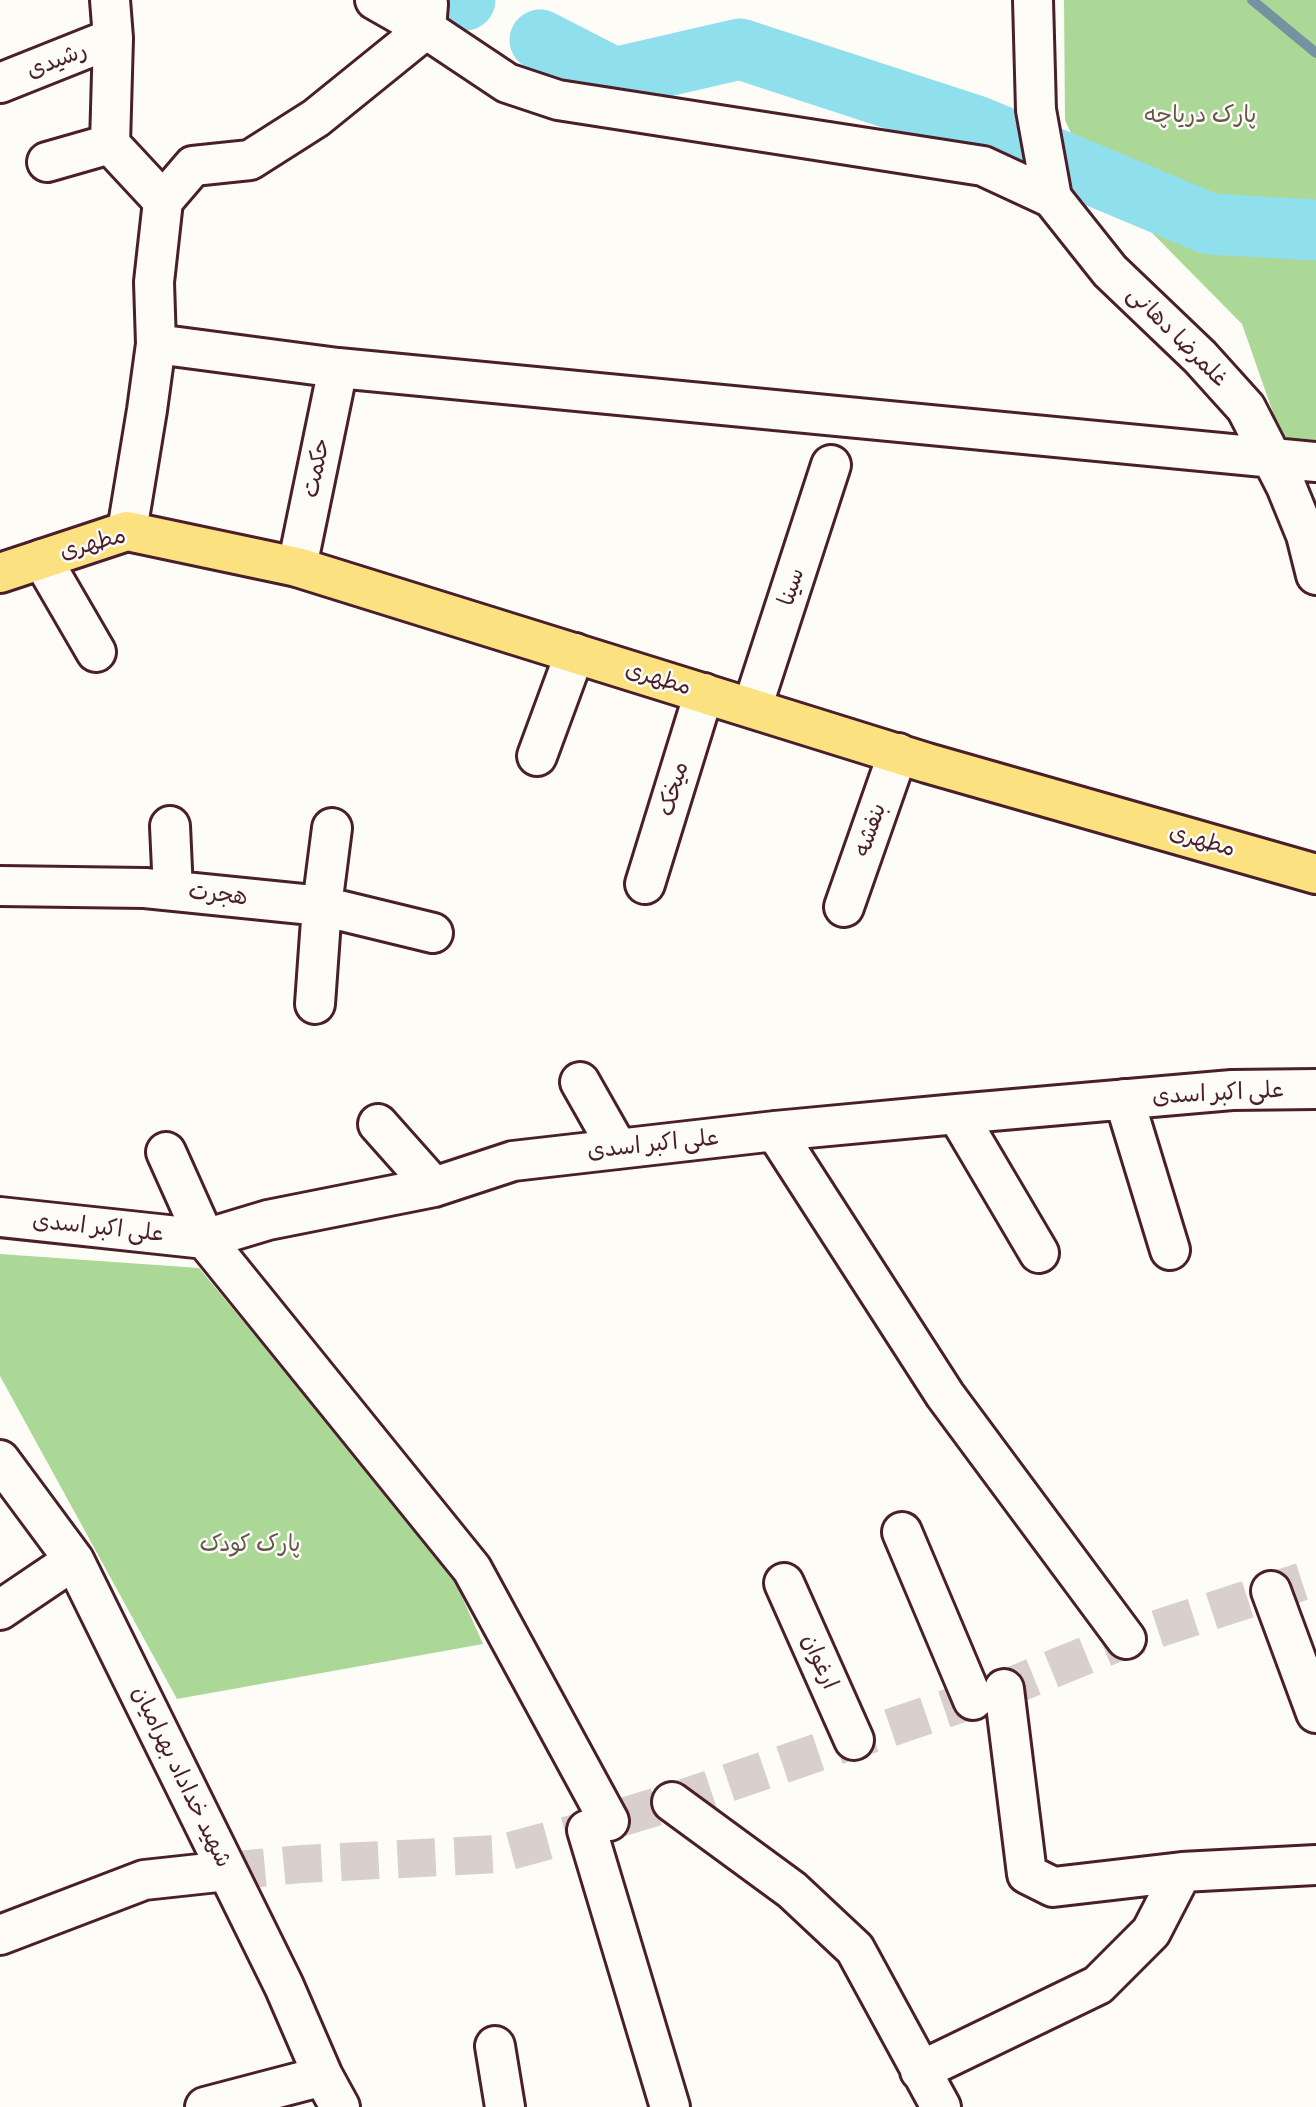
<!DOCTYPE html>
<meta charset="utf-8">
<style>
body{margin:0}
canvas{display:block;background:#fdfcf7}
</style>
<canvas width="1316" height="2107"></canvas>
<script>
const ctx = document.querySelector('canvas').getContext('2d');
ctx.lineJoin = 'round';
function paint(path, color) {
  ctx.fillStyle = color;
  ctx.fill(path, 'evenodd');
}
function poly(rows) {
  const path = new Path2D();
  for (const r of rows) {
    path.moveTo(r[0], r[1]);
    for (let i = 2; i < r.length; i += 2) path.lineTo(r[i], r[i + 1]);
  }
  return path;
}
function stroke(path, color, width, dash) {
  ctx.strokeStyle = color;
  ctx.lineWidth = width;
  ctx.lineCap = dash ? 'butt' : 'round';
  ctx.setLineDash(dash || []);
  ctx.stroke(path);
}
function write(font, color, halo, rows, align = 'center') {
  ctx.font = font + ' "Patrick Hand","Playpen Sans Arabic",sans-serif';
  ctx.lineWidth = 5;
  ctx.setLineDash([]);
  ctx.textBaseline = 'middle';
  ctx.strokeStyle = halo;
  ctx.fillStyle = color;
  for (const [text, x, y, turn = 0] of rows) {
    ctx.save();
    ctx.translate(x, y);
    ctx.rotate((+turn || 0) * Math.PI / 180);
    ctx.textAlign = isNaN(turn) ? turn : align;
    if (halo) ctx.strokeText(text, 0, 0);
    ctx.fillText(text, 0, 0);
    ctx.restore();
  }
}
paint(poly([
 [1064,0,1316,0,1316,447,1285,447,1242,324,1086,166,1065,120],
 [0,1254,199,1268,451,1572,483,1644,177,1699,0,1376]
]), '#abd897');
stroke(poly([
 [1252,0,1316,53]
]), '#74929f', 10);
stroke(poly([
 [464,0,465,0],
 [540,40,614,78,740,49,976,126,1210,224,1316,230]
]), '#90dfec', 61);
stroke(poly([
 [227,1871,302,1864,499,1854,587,1830,609,1821,672,1802,1004,1689,1126,1639,1316,1577]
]), '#d9d0ce', 38, [38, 19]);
const minor = poly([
 [110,0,113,38,110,144,163,201],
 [375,0,426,29,507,83,558,100,983,166,1052,198,1110,271,1200,357,1246,408,1286,486,1306,535,1316,575],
 [1033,0,1036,110,1052,198],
 [0,83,113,38],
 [47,162,110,144],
 [156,344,338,368,1316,462],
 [127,531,147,410,156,344,154,282,163,201,193,166,250,160,316,118,426,29,428,4],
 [42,559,96,652],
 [297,567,338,368],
 [752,708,831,465],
 [537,756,575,653],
 [170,826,173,891],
 [645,884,704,693],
 [0,886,145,888,322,906,433,933],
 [844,907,898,753],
 [315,1004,322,906,332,828],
 [580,1082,618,1149],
 [1124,1099,1170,1250],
 [957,1114,1039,1253],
 [378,1124,434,1187],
 [775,1131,945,1395,1126,1639],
 [166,1152,205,1239,472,1569,609,1821],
 [0,1217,205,1239,268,1220,434,1187,513,1161,775,1131,957,1114,1232,1090,1316,1089],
 [0,1460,74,1560,284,1986,323,2076,340,2107],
 [902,1532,973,1700],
 [784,1583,854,1740],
 [1271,1591,1316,1713],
 [0,1610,74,1560],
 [1004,1689,1027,1874,1053,1887,1182,1872,1316,1865],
 [672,1802,792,1890,855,1949,941,2107],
 [587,1830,670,2107],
 [0,1935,144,1880,227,1871],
 [495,2046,505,2107],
 [920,2071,1098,1985,1151,1932,1182,1872],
 [205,2107,323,2076]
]);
const major = poly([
 [0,573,127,531,297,567,927,763,1316,874]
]);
stroke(minor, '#4a1f2b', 44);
stroke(major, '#4a1f2b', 44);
stroke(minor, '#fdfcf7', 38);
stroke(major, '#fbe180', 38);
write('23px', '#4a1f2b', '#fdfcf7', [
 ["رشیدی",57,61,-21],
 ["غلمرضا دهانی",1177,337,45],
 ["حکمت",317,468,-78],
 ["مطهری",93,544,-15],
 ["سینا",792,587,-72],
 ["مطهری",658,679,17],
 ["میخک",674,789,-73],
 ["بنفشه",871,830,-71],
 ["مطهری",1202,841,16],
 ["هجرت",218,895,6],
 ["علی اکبر اسدی",1218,1094,-3],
 ["علی اکبر اسدی",653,1145,-6],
 ["علی اکبر اسدی",98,1228,6],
 ["ارغوان",819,1662,66],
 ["شهید خداداد بهرامیان",181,1777,64]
]);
write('23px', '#67564b', '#fdfcf7', [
 ["پارک دریاچه",1200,116],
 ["پارک کودک",250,1545]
]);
</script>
